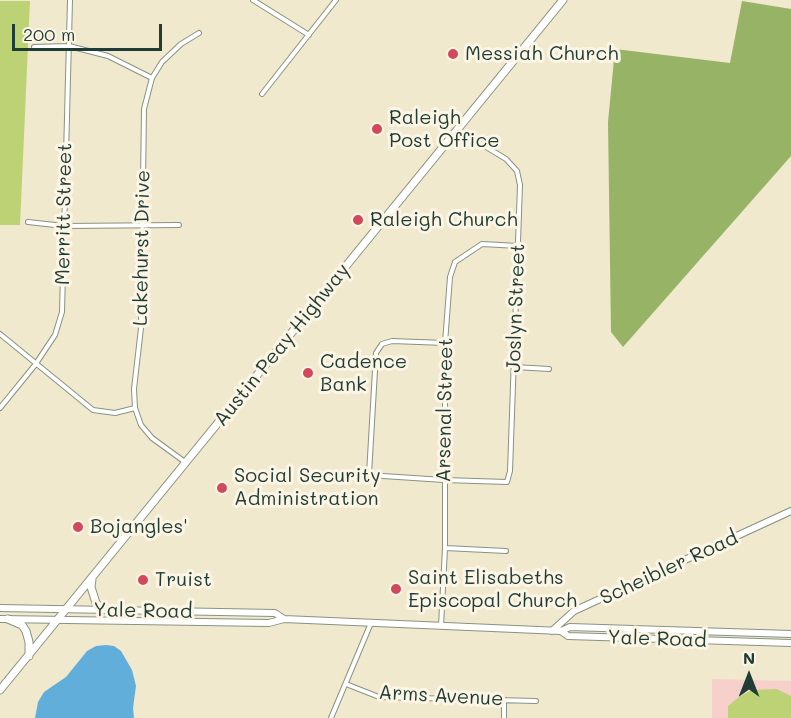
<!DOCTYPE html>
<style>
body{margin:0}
#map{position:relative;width:791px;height:718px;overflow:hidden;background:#f0e9ce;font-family:Mali,sans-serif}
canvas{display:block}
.north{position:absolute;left:719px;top:646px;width:60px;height:60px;-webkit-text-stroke:4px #fcf5e5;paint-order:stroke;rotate:0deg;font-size:16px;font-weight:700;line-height:24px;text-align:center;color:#1f3d34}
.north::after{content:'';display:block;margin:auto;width:21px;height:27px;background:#1f3d34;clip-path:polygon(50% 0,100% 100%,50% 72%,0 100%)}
.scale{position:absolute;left:12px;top:24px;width:150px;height:27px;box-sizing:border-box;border:3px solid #1f3d34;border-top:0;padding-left:8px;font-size:18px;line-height:21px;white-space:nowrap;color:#1f3d34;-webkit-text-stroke:4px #fcf5e5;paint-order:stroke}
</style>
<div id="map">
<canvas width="791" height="718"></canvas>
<div class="north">N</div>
<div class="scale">200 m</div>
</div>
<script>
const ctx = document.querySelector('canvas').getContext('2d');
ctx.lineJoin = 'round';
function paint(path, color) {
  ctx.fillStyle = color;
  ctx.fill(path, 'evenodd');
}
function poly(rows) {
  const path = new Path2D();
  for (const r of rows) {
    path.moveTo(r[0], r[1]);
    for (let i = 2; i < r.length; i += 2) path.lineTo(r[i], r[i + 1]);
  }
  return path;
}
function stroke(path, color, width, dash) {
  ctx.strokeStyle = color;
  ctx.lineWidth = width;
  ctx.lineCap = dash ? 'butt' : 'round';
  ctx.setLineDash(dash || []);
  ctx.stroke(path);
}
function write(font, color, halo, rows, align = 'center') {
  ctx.font = font + ' Mali,sans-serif';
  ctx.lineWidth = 6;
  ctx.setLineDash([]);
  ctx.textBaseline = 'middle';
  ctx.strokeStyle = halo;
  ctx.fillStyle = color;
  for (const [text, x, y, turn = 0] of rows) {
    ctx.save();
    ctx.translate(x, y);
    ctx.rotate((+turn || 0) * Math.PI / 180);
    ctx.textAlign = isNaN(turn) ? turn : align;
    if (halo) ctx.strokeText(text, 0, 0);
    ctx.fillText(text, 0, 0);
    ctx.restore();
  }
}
paint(poly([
 [712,679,791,681,791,718,712,718]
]), '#f7d0cc');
paint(poly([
 [0,1,30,1,20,225,0,225],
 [777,689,791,696,791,718,728,718,728,706,739,697,752,690]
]), '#bdd175');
paint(poly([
 [742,1,791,9,791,156,623,347,611,332,608,122,615,49,730,63]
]), '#96b366');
paint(poly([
 [106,645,114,646,121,651,132,670,136,686,133,708,134,718,35,718,38,702,44,692,66,677,87,651,96,646]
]), '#62aedb');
const street = poly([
 [253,0,309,35],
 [34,47,69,46,108,56,152,78],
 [262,94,336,0],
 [28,222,64,226,179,225],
 [0,334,93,410,115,413,135,408],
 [515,367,549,369],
 [0,408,35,365,55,335,62,312,70,0],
 [185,462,152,438,141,425,135,408,134,389,141,328,144,109,152,78,162,62,181,44,199,33],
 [337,473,444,480,507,482,510,471,520,185,517,171,506,159,458,130],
 [369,474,376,353,382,344,392,341,445,343],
 [445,548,506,551],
 [441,626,445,548,445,343,450,277,455,262,482,244,518,246],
 [346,684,379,697,536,701],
 [331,718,371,623],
 [504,718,504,700]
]);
const secondary = poly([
 [0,608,275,613,284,619],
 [0,619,269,623,284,619,561,631,570,627,791,634],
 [552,631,574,611,791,511],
 [561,631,568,636,791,643]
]);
const primary = poly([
 [92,579,91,587,96,603,101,608,109,611],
 [8,619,22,625,26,631,29,642,29,656],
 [0,690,563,0]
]);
stroke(street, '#889381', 6);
stroke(secondary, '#889381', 8);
stroke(primary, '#889381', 9);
stroke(street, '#fff', 4);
stroke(secondary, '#fff', 6);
stroke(primary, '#fff', 7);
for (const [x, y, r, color] of [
 [453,54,6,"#d1495b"],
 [377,129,6,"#d1495b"],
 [358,220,6,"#d1495b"],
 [308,373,6,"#d1495b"],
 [222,488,6,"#d1495b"],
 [78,527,6,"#d1495b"],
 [143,580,6,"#d1495b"],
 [396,589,6,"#d1495b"]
]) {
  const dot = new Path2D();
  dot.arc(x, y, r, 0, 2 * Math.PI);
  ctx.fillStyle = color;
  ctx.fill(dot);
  stroke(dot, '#fcf5e5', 2);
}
write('20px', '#1f3d34', '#fcf5e5', [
 ["Messiah Church",465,54],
 ["Raleigh",389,118],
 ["Post Office",389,141],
 ["Raleigh Church",370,220],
 ["Cadence",320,362],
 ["Bank",320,385],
 ["Social Security",234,476],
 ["Administration",234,499],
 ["Bojangles'",90,527],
 ["Saint Elisabeths",408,578],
 ["Episcopal Church",408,601],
 ["Truist",155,580]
], 'left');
write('20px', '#1f3d34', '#fcf5e5', [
 ["Merritt Street",64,214,-89],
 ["Lakehurst Drive",142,248,-89],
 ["Joslyn Street",516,308,-88],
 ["Austin Peay Highway",282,345,-51],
 ["Arsenal Street",445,410,-89],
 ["Scheibler Road",669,568,-25],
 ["Yale Road",143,611,1],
 ["Yale Road",657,639,2],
 ["Arms Avenue",441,696,3]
]);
</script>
